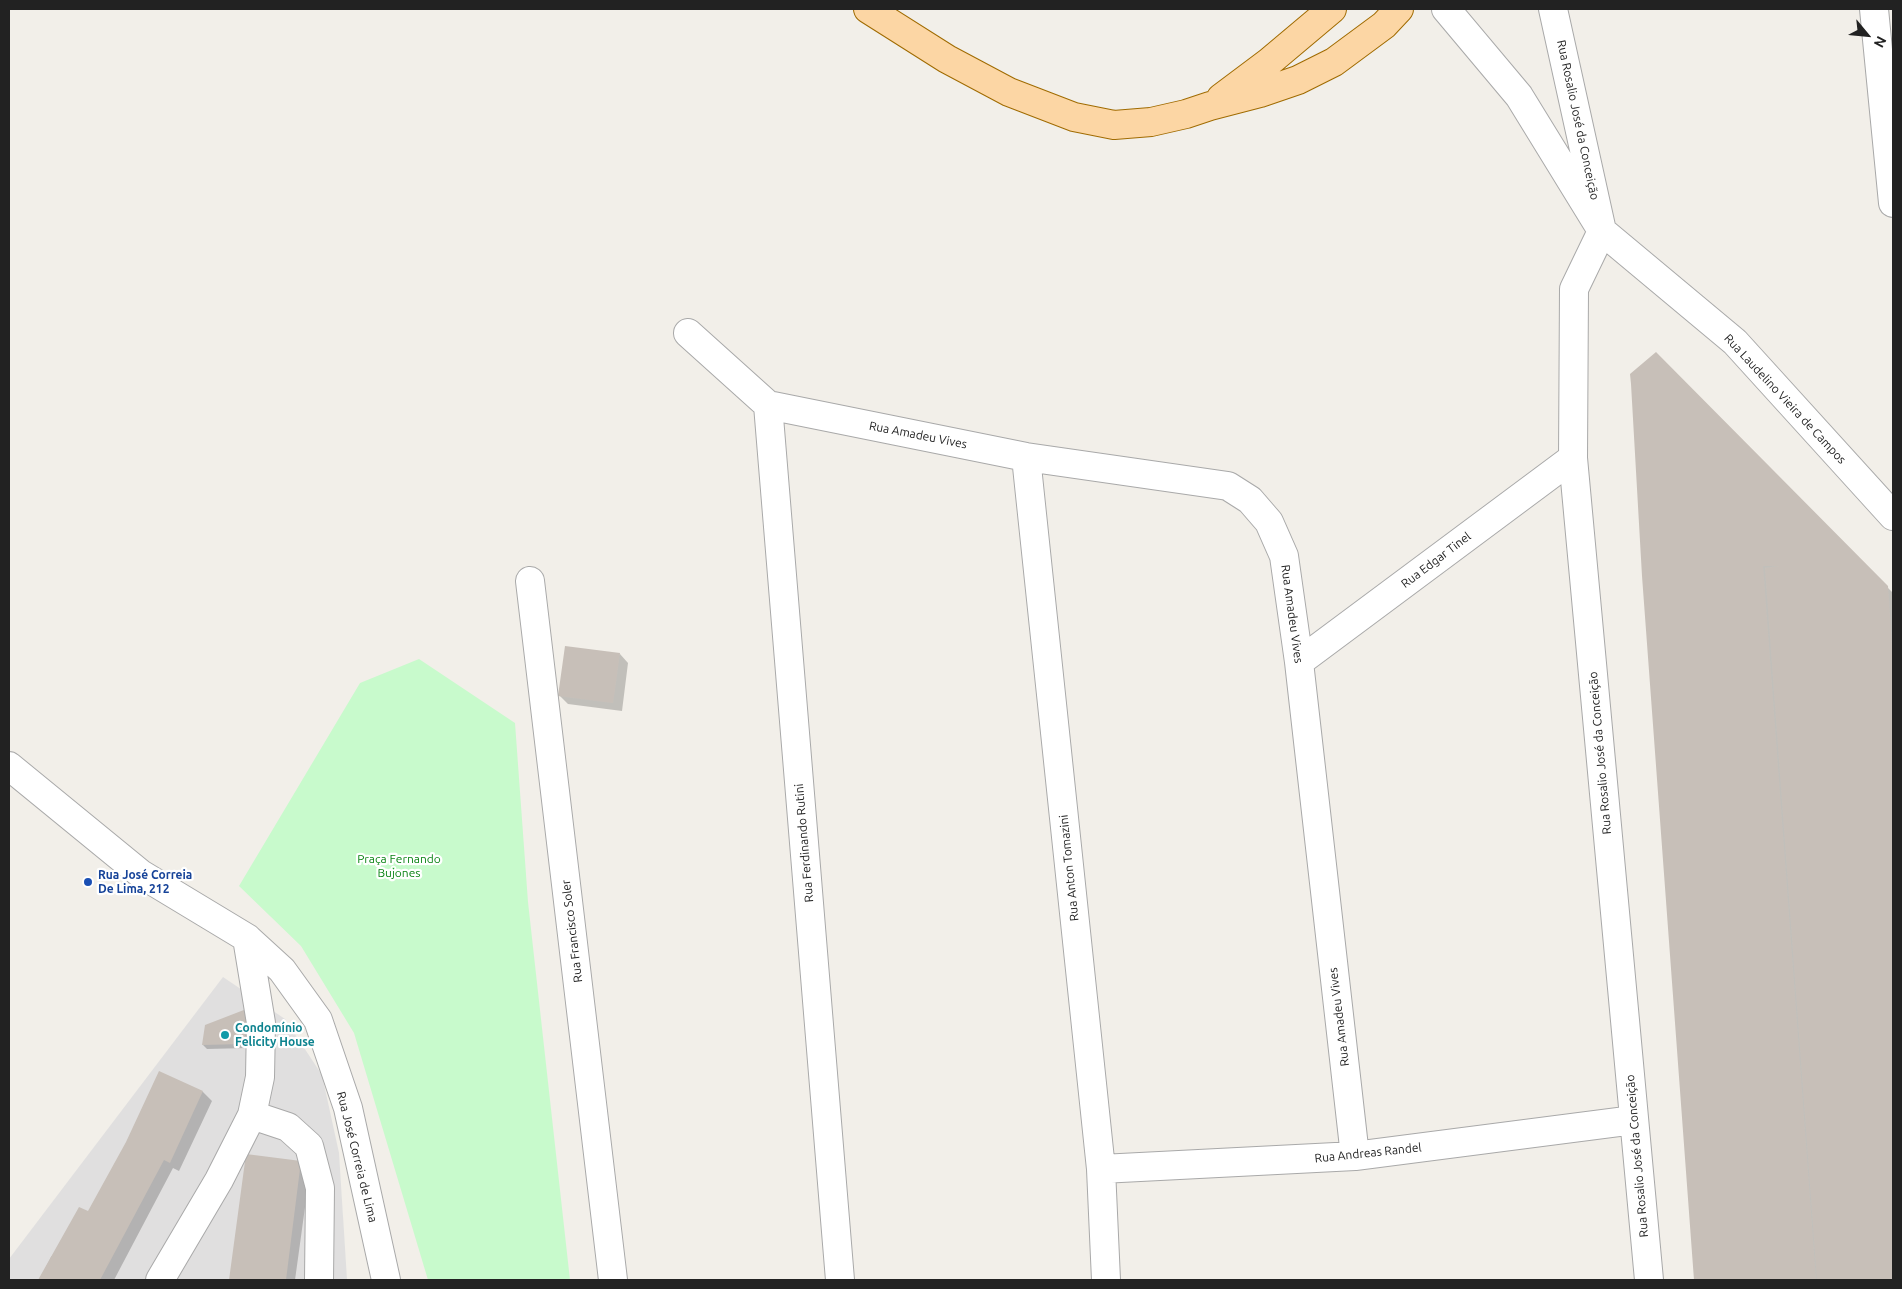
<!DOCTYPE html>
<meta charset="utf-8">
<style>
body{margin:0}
#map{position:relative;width:1902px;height:1289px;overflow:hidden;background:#f2efe9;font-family:Ubuntu,sans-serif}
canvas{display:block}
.frame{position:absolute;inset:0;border:10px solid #222;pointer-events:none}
.north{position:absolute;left:1842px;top:10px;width:50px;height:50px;-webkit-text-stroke:4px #fff;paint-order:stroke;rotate:118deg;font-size:14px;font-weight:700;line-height:20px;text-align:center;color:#222}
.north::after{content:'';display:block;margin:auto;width:18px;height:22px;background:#222;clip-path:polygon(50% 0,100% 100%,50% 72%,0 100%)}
</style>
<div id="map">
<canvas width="1902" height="1289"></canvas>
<div class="frame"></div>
<div class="north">N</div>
</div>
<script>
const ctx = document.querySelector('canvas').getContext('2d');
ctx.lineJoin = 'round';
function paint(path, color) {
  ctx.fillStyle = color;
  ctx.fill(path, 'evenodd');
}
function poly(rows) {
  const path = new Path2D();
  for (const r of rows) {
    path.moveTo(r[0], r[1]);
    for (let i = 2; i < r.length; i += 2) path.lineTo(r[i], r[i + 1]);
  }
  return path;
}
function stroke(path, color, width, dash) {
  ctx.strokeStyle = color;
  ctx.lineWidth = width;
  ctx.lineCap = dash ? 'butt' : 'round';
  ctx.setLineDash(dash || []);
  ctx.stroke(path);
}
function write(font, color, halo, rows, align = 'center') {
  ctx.font = font + ' Ubuntu,sans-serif';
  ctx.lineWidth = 4.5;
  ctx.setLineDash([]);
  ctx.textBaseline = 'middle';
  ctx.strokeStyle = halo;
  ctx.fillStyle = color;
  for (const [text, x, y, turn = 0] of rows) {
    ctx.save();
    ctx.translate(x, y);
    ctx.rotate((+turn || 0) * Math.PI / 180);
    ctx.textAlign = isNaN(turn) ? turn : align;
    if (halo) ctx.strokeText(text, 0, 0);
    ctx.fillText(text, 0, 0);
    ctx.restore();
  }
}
paint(poly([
 [223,977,285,1019,322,1075,339,1153,347,1280,9,1280,9,1259]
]), '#e0dfdf');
paint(poly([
 [419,659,515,723,528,902,570,1280,428,1280,354,1033,301,946,239,886,360,683]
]), '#c8facc');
paint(poly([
 [1655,354,1893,593,1893,1280,1696,1280,1637,471],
 [620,654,628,663,622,711,568,704,559,695],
 [248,1009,248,1048,207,1049,203,1045],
 [160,1073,203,1092,212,1101,179,1171,173,1168,114,1280,40,1280,51,1257,89,1213,127,1143],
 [247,1155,301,1162,310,1171,295,1280,230,1280]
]), '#0003');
paint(poly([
 [1656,352,1888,586,1893,660,1893,1280,1817,1280,1765,568,1779,566,1763,566,1816,1280,1694,1280,1642,576,1631,384,1630,374],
 [565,646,620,653,613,703,558,696],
 [249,1008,244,1044,202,1045,205,1025],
 [159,1071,203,1091,170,1163,164,1160,100,1280,38,1280,79,1207,88,1211,126,1142],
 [246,1154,301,1161,286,1280,229,1280]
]), '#c7bfb8');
const minor = poly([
 [1446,9,1519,96,1602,231,1735,342,1893,516],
 [1553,9,1602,231,1574,289,1573,458,1649,1280],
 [1874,9,1893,203],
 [688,333,768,405,1026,457,1228,486,1250,500,1269,522,1284,556,1299,662,1355,1156],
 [768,405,840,1280],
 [1026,457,1101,1169,1106,1280],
 [530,581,613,1280],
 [1299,662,1573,458],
 [9,766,141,874,247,938,282,970,318,1020,348,1108,386,1280],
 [252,1115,288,1127,309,1146,320,1188,319,1280],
 [1101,1169,1355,1156,1634,1120],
 [160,1280,219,1180,252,1115,260,1077,261,1023,247,938]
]);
const major = poly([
 [868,9,947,59,1009,92,1074,117,1114,125,1151,122,1186,114,1210,106,1260,93,1298,80,1334,62,1384,25,1399,9],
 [1221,98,1269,62,1332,9]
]);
stroke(minor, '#a9a9a9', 30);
stroke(major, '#a06b00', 30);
stroke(minor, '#fff', 28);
stroke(major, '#fcd6a4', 28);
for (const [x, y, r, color] of [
 [88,882,5,"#1a4fb4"],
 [225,1035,5,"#0f9aa8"]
]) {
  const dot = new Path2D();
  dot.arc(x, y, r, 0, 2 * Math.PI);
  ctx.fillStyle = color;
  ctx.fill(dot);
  stroke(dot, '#fff', 2);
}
write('12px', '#222', '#fff', [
 ["Rua Rosalio José da Conceição",1578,120,78],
 ["Rua Laudelino Vieira de Campos",1785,399,47],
 ["Rua Amadeu Vives",918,435,11],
 ["Rua Edgar Tinel",1436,560,-37],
 ["Rua Amadeu Vives",1292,614,82],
 ["Rua Rosalio José da Conceição",1600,753,-95],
 ["Rua Ferdinando Rutini",804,843,-95],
 ["Rua Anton Tomazini",1069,868,-96],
 ["Rua Francisco Soler",572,931,-97],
 ["Rua Amadeu Vives",1339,1017,-97],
 ["Rua Andreas Randel",1368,1153,-6],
 ["Rua Rosalio José da Conceição",1637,1156,-95],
 ["Rua José Correia de Lima",357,1157,76]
]);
write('12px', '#0c8416', '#fff', [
 ["Praça Fernando",399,859],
 ["Bujones",399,873]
]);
write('bold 12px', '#164399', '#fff', [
 ["Rua José Correia",98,875],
 ["De Lima, 212",98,889]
], 'left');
write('bold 12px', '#0d838f', '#fff', [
 ["Condomínio",235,1028],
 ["Felicity House",235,1042]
], 'left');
</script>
